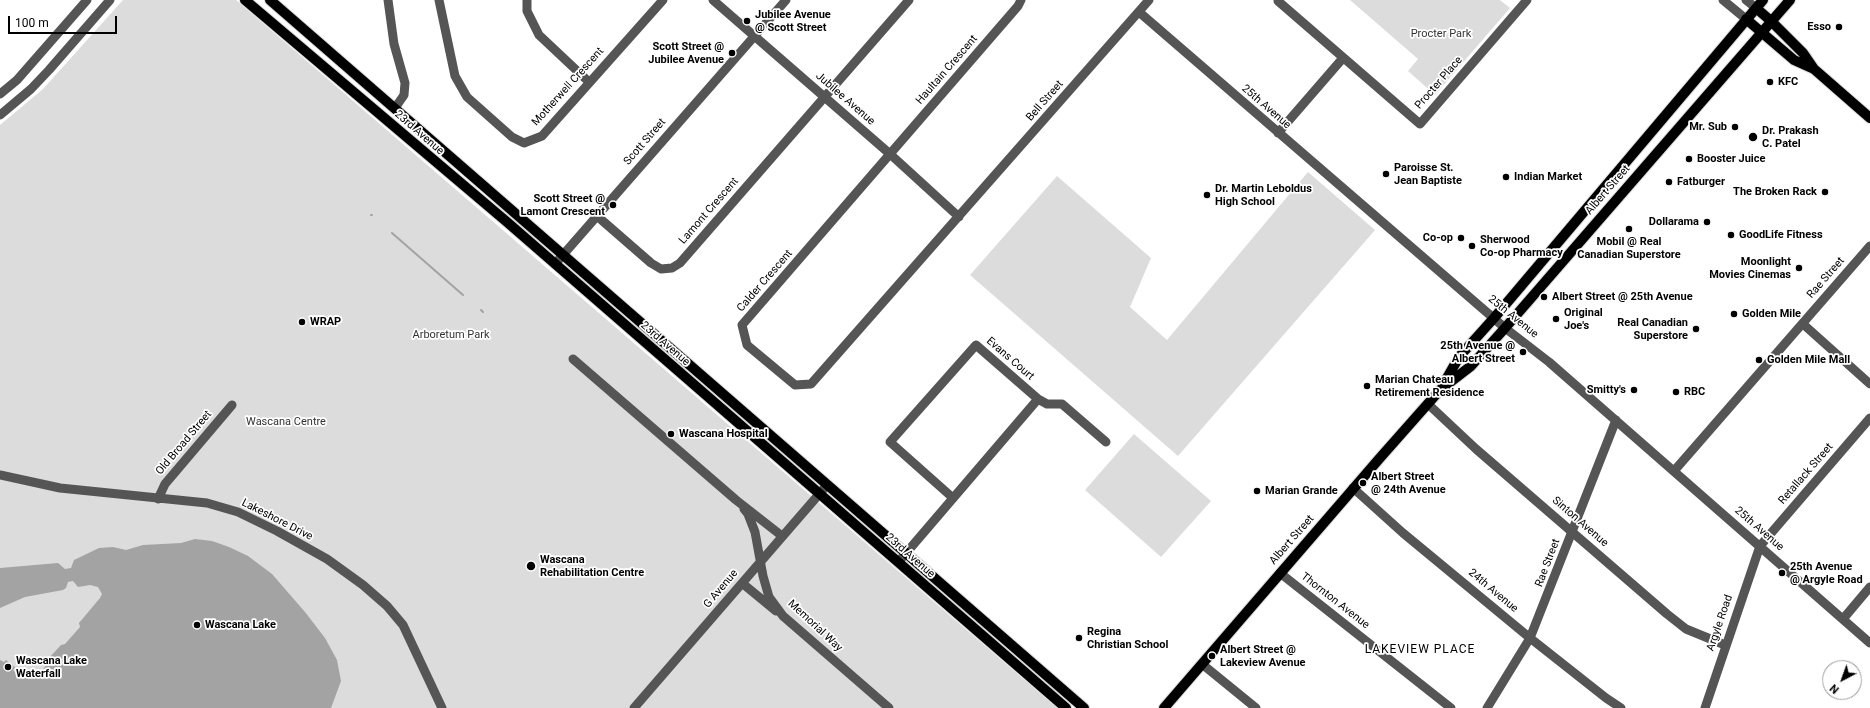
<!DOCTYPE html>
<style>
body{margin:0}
#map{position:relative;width:1870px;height:708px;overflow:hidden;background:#fff;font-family:Roboto,sans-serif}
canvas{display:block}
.north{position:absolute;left:1822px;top:660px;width:40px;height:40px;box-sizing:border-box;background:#fff;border:1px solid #999;border-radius:50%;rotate:221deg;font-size:11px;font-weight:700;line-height:16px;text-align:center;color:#000}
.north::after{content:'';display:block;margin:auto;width:14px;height:18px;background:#000;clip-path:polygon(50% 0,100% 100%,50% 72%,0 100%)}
.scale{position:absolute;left:8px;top:16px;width:109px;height:18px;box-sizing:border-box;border:2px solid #000;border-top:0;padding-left:5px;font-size:12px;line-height:14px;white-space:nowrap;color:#000;-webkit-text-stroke:3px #fff;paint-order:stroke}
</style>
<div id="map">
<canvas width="1870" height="708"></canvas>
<div class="north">N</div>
<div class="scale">100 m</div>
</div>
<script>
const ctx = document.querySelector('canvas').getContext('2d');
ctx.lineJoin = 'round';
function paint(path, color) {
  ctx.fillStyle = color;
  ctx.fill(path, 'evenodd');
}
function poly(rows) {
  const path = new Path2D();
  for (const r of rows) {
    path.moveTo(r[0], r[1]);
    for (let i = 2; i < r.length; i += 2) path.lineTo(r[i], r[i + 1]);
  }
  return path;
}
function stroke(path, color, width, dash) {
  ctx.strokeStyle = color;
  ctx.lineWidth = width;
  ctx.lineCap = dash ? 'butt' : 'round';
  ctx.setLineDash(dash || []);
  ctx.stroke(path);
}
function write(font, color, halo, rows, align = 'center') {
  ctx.font = font + ' Roboto,sans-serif';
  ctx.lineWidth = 3.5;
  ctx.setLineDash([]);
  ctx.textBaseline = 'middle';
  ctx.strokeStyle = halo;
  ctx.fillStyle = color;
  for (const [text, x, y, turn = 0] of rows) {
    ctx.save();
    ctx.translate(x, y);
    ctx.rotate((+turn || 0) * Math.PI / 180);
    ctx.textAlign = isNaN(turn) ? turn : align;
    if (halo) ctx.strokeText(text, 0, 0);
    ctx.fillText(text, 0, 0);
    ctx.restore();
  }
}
paint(poly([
 [123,0,236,0,1057,708,0,708,0,125,43,89],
 [1350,0,1500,0,1510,8,1435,95,1408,71,1418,59],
 [1308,172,1375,230,1178,456,970,275,1057,176,1151,258,1130,307,1167,340],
 [1134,434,1211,501,1161,557,1085,490]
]), '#dcdcdc');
paint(poly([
 [195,539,212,541,229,547,248,556,272,574,305,612,325,638,337,660,341,681,331,708,0,708,0,660,4,662,6,660,16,668,13,670,16,673,21,672,27,673,26,676,38,677,49,661,49,658,61,645,65,644,80,627,79,623,100,598,102,594,98,587,90,585,78,587,73,581,68,582,66,588,63,590,25,597,0,608,0,568,58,563,65,569,71,568,74,560,99,548,113,547,126,550,143,545,181,543]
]), '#a3a3a3');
stroke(poly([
 [371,215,372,215],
 [392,233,463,295],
 [481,310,483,312]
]), '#a3a3a3', 2);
const major = poly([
 [245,0,507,222,1066,708],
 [270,0,1084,708],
 [1756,8,1771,21,1803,53,1814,69,1870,118],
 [1746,19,1794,60,1814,69],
 [1443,385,1459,357,1494,318,1763,0],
 [1164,708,1379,459,1440,390,1471,366,1505,328,1790,0]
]);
stroke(major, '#dbdbdb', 12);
stroke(poly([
 [388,0,394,44,405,83,404,95,395,108],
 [439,0,455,76,467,97,512,137,524,143,542,136,663,0],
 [527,0,527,11,539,35,589,82],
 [713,0,890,154,959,217],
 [1021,0,1018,6,742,325,747,345,795,385,811,384,1149,0],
 [1279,0,1278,1,1420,124,1527,0],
 [1723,0,1746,19],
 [1746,0,1756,8],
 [1139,12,1505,328,1549,362,1870,643],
 [0,94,17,80,87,0],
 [0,115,31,89,49,70,110,0],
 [1278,133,1343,58],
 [597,216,651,263,661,269,672,268,680,263,909,0],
 [555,264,786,0],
 [1803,324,1870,384],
 [573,359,736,500,782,536],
 [1428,404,1476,449,1667,614,1686,629,1725,645],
 [1674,471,1870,246],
 [0,475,60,488,207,503,238,512,277,531,327,559,363,585,387,606,403,625,442,708],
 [1353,488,1403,533,1530,638,1606,698,1621,708],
 [953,498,890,442,976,345,1038,399,1047,404,1062,404,1106,442],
 [158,499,165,484,232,405],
 [744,509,748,514,755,532,763,576,769,597,783,616,889,708],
 [901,559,1038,399],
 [1280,573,1451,708],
 [742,583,776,611],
 [1843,619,1870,587],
 [1202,664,1256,708],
 [634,708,827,485],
 [1487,708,1530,638,1616,420],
 [1705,708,1760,546,1870,418]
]), '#555', 9);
stroke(major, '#000', 10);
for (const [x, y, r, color] of [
 [747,21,4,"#000"],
 [1839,27,4,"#000"],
 [732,53,4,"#000"],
 [1770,82,4,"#000"],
 [1735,127,4,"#000"],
 [1753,137,5,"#000"],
 [1689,159,4,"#000"],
 [1386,174,4,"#000"],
 [1506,177,4,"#000"],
 [1669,182,4,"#000"],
 [1825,192,4,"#000"],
 [1207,195,4,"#000"],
 [613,205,4,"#000"],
 [1707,222,4,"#000"],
 [1629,229,4,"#000"],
 [1731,235,4,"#000"],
 [1461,238,4,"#000"],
 [1472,246,4,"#000"],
 [1799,268,4,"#000"],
 [1544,297,4,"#000"],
 [1734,314,4,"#000"],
 [1556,319,4,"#000"],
 [302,322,4,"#000"],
 [1696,329,4,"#000"],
 [1523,352,4,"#000"],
 [1759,360,4,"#000"],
 [1367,386,4,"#000"],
 [1634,390,4,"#000"],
 [1676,392,4,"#000"],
 [671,434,4,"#000"],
 [1363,483,4,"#000"],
 [1257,491,4,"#000"],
 [531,566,5,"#000"],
 [1782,573,4,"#000"],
 [197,625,4,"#000"],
 [1079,638,4,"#000"],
 [1212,656,4,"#000"],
 [8,667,4,"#000"]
]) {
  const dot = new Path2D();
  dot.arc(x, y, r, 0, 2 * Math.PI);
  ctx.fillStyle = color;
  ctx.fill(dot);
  stroke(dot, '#fff', 1.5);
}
write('bold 11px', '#000', '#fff', [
 ["Jubilee Avenue",755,15],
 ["@ Scott Street",755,28],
 ["Esso",1831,27,"right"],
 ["Scott Street @",724,47,"right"],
 ["Jubilee Avenue",724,60,"right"],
 ["KFC",1778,82],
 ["Mr. Sub",1727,127,"right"],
 ["Dr. Prakash",1762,131],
 ["C. Patel",1762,144],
 ["Booster Juice",1697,159],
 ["Paroisse St.",1394,168],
 ["Jean Baptiste",1394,181],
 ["Indian Market",1514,177],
 ["Fatburger",1677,182],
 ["Dr. Martin Leboldus",1215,189],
 ["High School",1215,202],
 ["The Broken Rack",1817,192,"right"],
 ["Scott Street @",605,199,"right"],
 ["Lamont Crescent",605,212,"right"],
 ["Dollarama",1699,222,"right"],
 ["GoodLife Fitness",1739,235],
 ["Co-op",1453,238,"right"],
 ["Sherwood",1480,240],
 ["Co-op Pharmacy",1480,253],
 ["Mobil @ Real",1629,242,"center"],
 ["Canadian Superstore",1629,255,"center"],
 ["Moonlight",1791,262,"right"],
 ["Movies Cinemas",1791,275,"right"],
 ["Albert Street @ 25th Avenue",1552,297],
 ["Original",1564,313],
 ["Joe's",1564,326],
 ["Golden Mile",1742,314],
 ["WRAP",310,322],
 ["Real Canadian",1688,323,"right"],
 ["Superstore",1688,336,"right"],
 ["25th Avenue @",1515,346,"right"],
 ["Albert Street",1515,359,"right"],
 ["Golden Mile Mall",1767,360],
 ["Marian Chateau",1375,380],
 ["Retirement Residence",1375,393],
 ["Smitty's",1626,390,"right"],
 ["RBC",1684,392],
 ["Wascana Hospital",679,434],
 ["Albert Street",1371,477],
 ["@ 24th Avenue",1371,490],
 ["Marian Grande",1265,491],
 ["Wascana",540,560],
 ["Rehabilitation Centre",540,573],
 ["25th Avenue",1790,567],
 ["@ Argyle Road",1790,580],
 ["Wascana Lake",205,625],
 ["Regina",1087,632],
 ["Christian School",1087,645],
 ["Albert Street @",1220,650],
 ["Lakeview Avenue",1220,663],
 ["Wascana Lake",16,661],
 ["Waterfall",16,674]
], 'left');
write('11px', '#333', '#fff', [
 ["Procter Park",1441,34],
 ["Arboretum Park",451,335],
 ["Wascana Centre",286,422]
]);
write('11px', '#000', '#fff', [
 ["Haultain Crescent",947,70,-49],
 ["Procter Place",1439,83,-49],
 ["Motherwell Crescent",568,87,-48],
 ["Jubilee Avenue",845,99,41],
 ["Bell Street",1045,101,-49],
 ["25th Avenue",1266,107,41],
 ["23rd Avenue",419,133,41],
 ["Scott Street",645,142,-49],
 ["Albert Street",1608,190,-49],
 ["Lamont Crescent",709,211,-49],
 ["Rae Street",1826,278,-49],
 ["Calder Crescent",765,281,-49],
 ["25th Avenue",1513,317,39],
 ["23rd Avenue",665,344,41],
 ["Evans Court",1010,359,41],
 ["Old Broad Street",184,443,-50],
 ["Retallack Street",1806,474,-49],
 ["Lakeshore Drive",277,520,27],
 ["Sinton Avenue",1580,522,41],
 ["25th Avenue",1759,529,41],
 ["Albert Street",1292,540,-49],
 ["23rd Avenue",910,556,41],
 ["Rae Street",1548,563,-69],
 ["G Avenue",721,589,-50],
 ["24th Avenue",1493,591,40],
 ["Thornton Avenue",1335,601,38],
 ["Argyle Road",1720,623,-71],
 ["Memorial Way",815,626,43]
]);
ctx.letterSpacing = '1px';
write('12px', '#000', '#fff', [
 ["LAKEVIEW PLACE",1420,650]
]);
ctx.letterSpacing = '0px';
</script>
